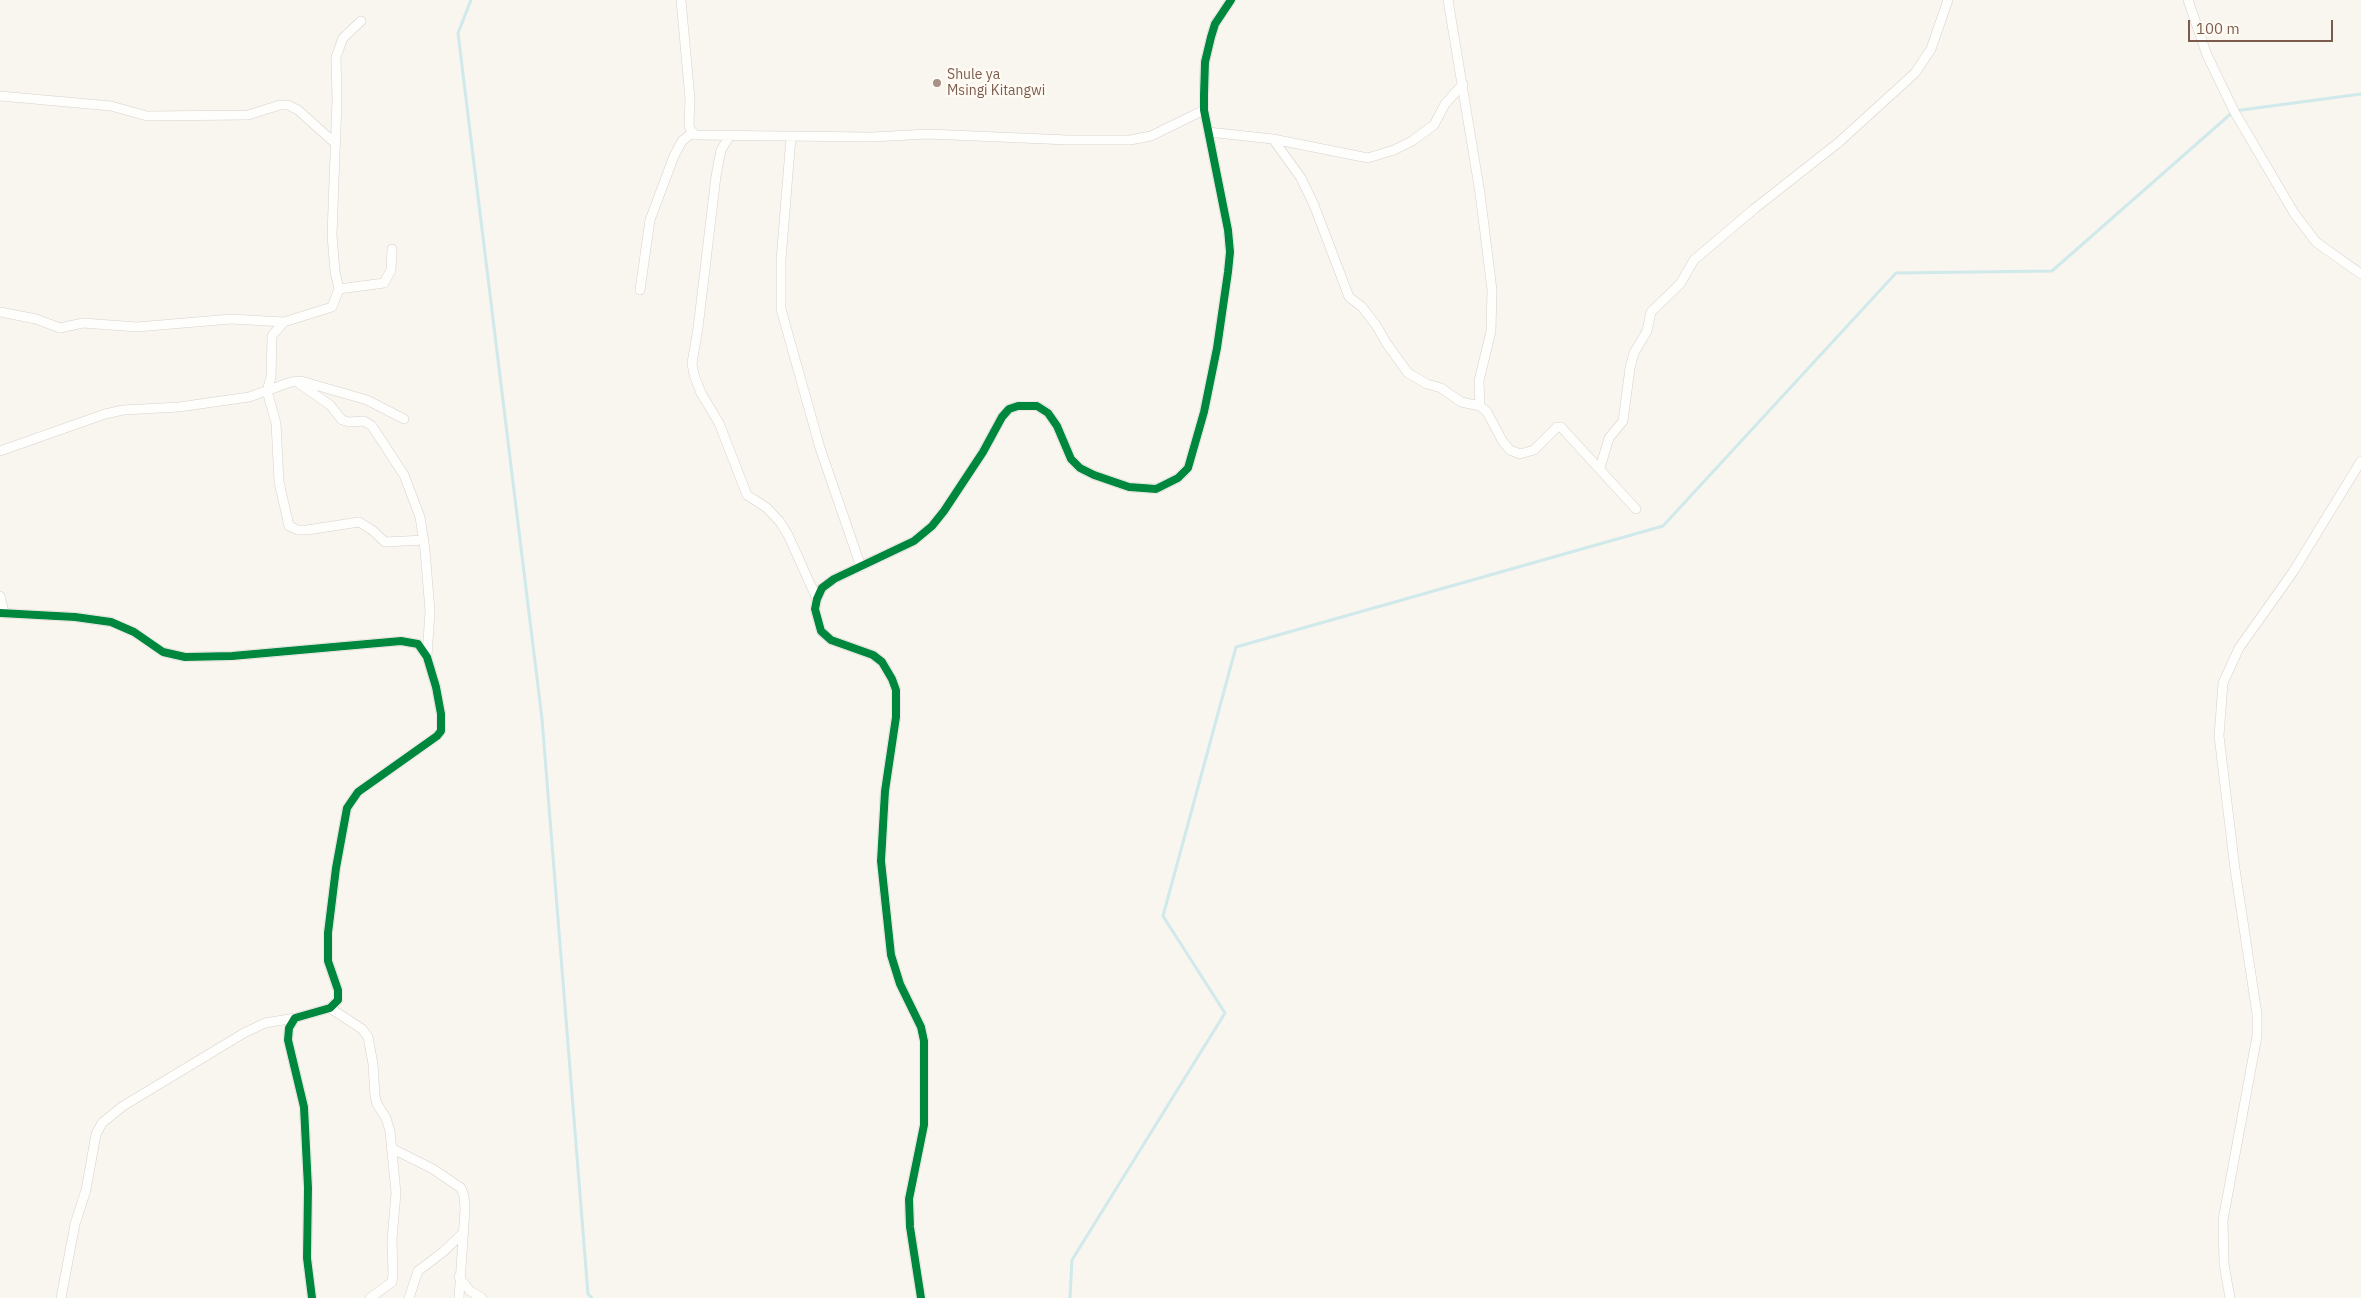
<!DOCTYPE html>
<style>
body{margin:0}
#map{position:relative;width:2361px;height:1298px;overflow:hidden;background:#f9f5ef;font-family:"IBM Plex Sans",sans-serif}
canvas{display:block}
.scale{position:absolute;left:2188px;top:20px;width:145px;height:22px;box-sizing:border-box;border:2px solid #7b5c4c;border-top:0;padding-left:6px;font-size:15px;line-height:18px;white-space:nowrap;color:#7b5c4c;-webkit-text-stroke:4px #fffaf3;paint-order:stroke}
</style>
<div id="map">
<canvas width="2361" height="1298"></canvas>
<div class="scale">100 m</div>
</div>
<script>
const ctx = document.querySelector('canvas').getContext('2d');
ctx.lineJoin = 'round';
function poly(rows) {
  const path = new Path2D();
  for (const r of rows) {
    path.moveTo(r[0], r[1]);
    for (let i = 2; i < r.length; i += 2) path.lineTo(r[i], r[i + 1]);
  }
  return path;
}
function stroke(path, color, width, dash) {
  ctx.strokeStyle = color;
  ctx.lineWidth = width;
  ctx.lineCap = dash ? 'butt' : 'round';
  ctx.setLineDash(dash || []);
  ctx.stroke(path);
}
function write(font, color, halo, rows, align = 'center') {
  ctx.font = font + ' "IBM Plex Sans",sans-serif';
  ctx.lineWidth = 5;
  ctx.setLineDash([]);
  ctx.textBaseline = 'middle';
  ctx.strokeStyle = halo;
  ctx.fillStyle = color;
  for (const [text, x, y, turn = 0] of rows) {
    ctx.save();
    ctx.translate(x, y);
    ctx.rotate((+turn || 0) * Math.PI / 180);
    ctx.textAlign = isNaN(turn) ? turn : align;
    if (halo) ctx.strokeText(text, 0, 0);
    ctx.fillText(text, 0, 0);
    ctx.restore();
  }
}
stroke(poly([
 [471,0,458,33,542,719,588,1294,592,1298],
 [1070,1298,1072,1260,1225,1013,1163,916,1236,647,1663,526,1896,273,2052,271,2234,111,2361,94]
]), '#d0e9eb', 3);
const minor = poly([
 [681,0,690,99,689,124,690,129,695,135,872,137,928,134,1068,140,1130,140,1151,136,1204,110],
 [1448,0,1480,193,1492,290,1491,331,1479,381,1480,406],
 [2188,0,2207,55,2234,111,2294,213,2316,242,2361,274],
 [0,96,111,106,147,116,248,115,280,105,288,105,298,110,336,144],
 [1208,132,1273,139,1368,158,1394,150,1412,141,1434,125,1445,104,1463,84],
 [729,137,721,150,716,176,698,328,692,363,694,375,701,393,719,423,747,495,767,508,780,522,788,535,817,599],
 [791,137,781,260,781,309,820,448,861,567],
 [1273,139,1301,178,1314,205,1349,297,1362,307,1376,325,1387,344,1408,373,1427,384,1441,388,1461,402,1480,406,1487,412,1503,442,1510,450,1520,454,1534,450,1557,427,1561,427,1636,509],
 [392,249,391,270,384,283,339,289,332,307,284,322,276,331,272,336,271,377,267,391,276,423,279,482,289,526,298,530,307,530,359,522,372,530,385,542,424,540],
 [339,289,335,272,332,235,337,100,336,57,343,38,361,21],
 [640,290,650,220,674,156,682,141,692,133],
 [0,312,36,319,60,328,83,323,137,327,231,319,284,322],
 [297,382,330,405,342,420,349,422,364,421,372,426,404,475,420,517,425,550,430,611,427,656],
 [0,451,105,414,123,410,179,407,249,397,291,382,301,381,367,400,404,419],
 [1600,468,1609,438,1623,421,1630,368,1634,353,1647,331,1651,312,1680,284,1694,260,1754,209,1838,143,1915,73,1931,49,1948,0],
 [0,596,4,613],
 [0,613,75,617,111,622,134,632,163,652,185,657,232,656,401,641,418,644,427,657,436,687,441,714,441,731,437,736,358,792,347,808,336,868,328,933,328,961,338,990,338,1000,330,1008,295,1018,289,1028,288,1040,304,1107,308,1188,307,1258,312,1298],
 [330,1008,362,1029,368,1037,373,1064,375,1096,377,1104,386,1118,390,1131,396,1193,392,1240,393,1274,392,1282,370,1298],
 [391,1148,433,1169,461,1188,464,1196,465,1209,459,1298],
 [459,1277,470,1291,482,1298],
 [61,1298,75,1224,86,1190,96,1134,102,1123,123,1106,244,1033,265,1023,295,1018],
 [409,1298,418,1271,443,1252,463,1233],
 [921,1298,910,1227,909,1199,924,1125,924,1041,921,1027,900,984,891,955,881,861,885,791,896,717,896,690,892,679,882,662,873,655,831,640,821,631,815,609,817,599,822,588,834,579,914,541,932,526,944,511,983,452,1002,417,1009,409,1018,406,1037,406,1048,413,1057,426,1071,459,1080,468,1094,475,1129,487,1156,489,1178,478,1188,468,1204,412,1217,348,1228,272,1230,252,1228,230,1204,110,1204,95,1205,62,1211,37,1215,24,1231,0],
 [2230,1298,2224,1264,2223,1220,2257,1036,2257,1014,2235,869,2219,736,2223,683,2239,648,2293,572,2361,461]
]);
stroke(minor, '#d8d1ca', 10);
stroke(minor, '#fefefd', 9);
stroke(poly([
 [0,613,75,617,111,622,134,632,163,652,185,657,232,656,401,641,418,644,427,657,436,687,441,714,441,731,437,736,358,792,347,808,336,868,328,933,328,961,338,990,338,1000,330,1008,295,1018,289,1028,288,1040,304,1107,308,1188,307,1258,312,1298],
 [921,1298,910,1227,909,1199,924,1125,924,1041,921,1027,900,984,891,955,881,861,885,791,896,717,896,690,892,679,882,662,873,655,831,640,821,631,815,609,817,599,822,588,834,579,914,541,932,526,944,511,983,452,1002,417,1009,409,1018,406,1037,406,1048,413,1057,426,1071,459,1080,468,1094,475,1129,487,1156,489,1178,478,1188,468,1204,412,1217,348,1228,272,1230,252,1228,230,1204,110,1204,95,1205,62,1211,37,1215,24,1231,0]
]), '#00873e', 8);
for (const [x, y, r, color] of [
 [937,83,5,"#a79285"]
]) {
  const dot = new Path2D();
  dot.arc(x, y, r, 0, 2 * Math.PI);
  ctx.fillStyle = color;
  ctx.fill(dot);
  stroke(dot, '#fffaf3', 2);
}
write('14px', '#7b5c4c', '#fffaf3', [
 ["Shule ya",947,75],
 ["Msingi Kitangwi",947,91]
], 'left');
</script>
